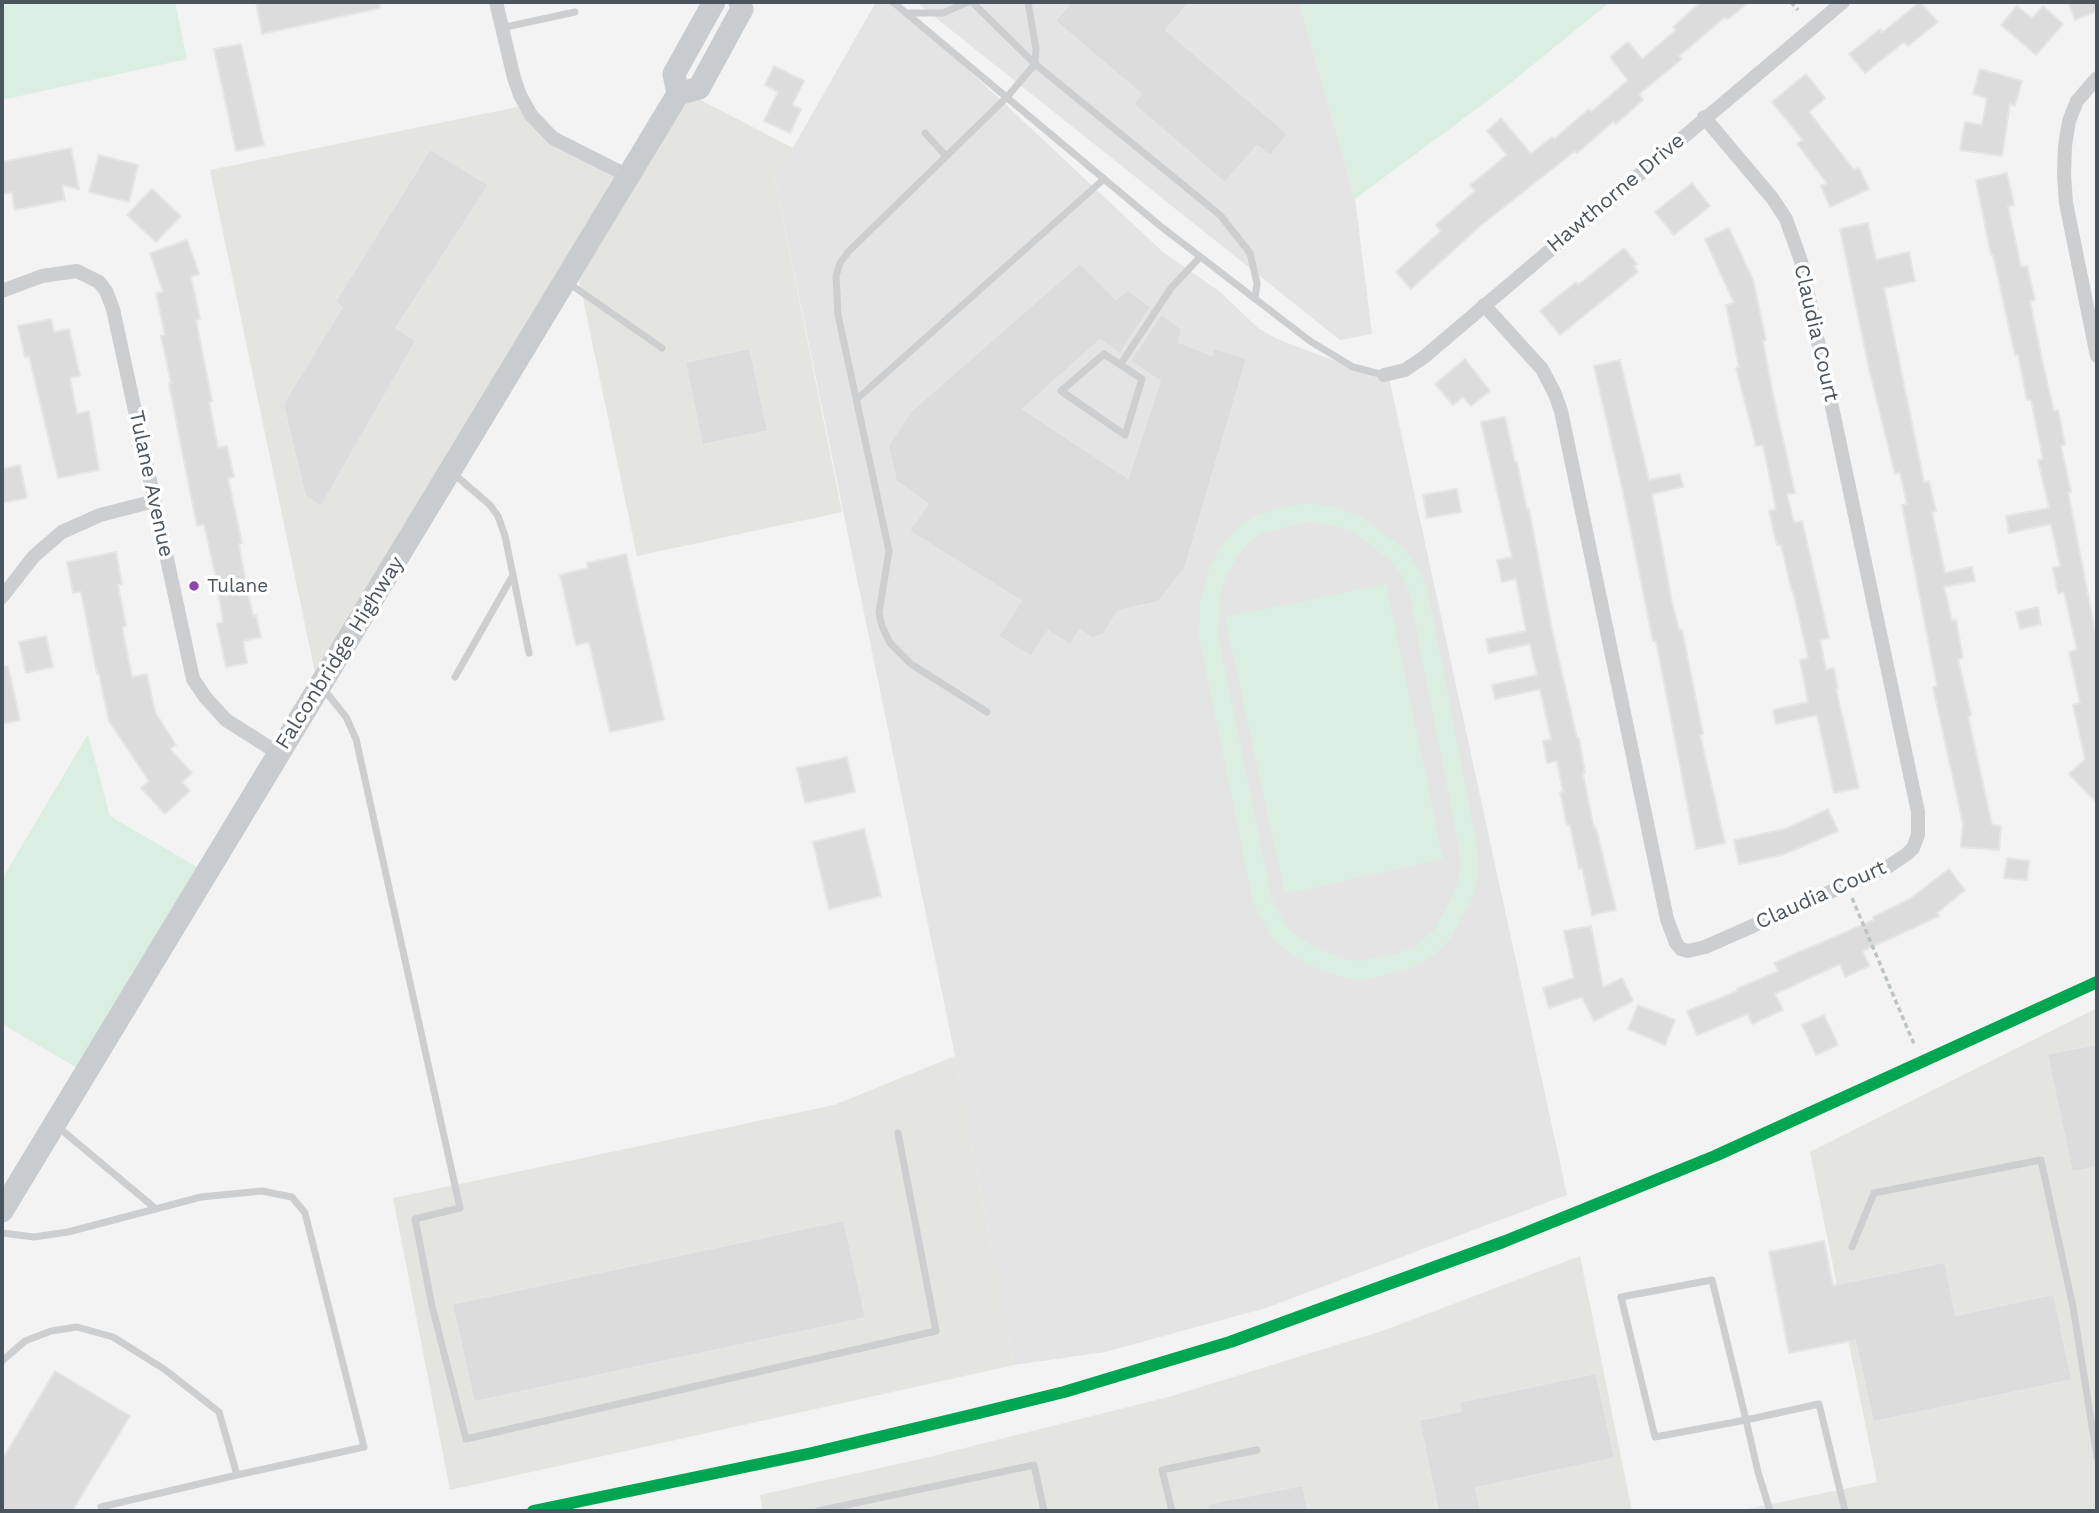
<!DOCTYPE html>
<style>
body{margin:0}
#map{position:relative;width:2099px;height:1513px;overflow:hidden;background:#f3f3f3;font-family:"Work Sans",sans-serif}
canvas{display:block}
.frame{position:absolute;inset:0;border:4px solid #4b555e;pointer-events:none}
</style>
<div id="map">
<canvas width="2099" height="1513"></canvas>
<div class="frame"></div>
</div>
<script>
const ctx = document.querySelector('canvas').getContext('2d');
ctx.lineJoin = 'round';
function paint(path, color) {
  ctx.fillStyle = color;
  ctx.fill(path, 'evenodd');
}
function poly(rows) {
  const path = new Path2D();
  for (const r of rows) {
    path.moveTo(r[0], r[1]);
    for (let i = 2; i < r.length; i += 2) path.lineTo(r[i], r[i + 1]);
  }
  return path;
}
function stroke(path, color, width, dash) {
  ctx.strokeStyle = color;
  ctx.lineWidth = width;
  ctx.lineCap = dash ? 'butt' : 'round';
  ctx.setLineDash(dash || []);
  ctx.stroke(path);
}
function write(font, color, halo, rows, align = 'center') {
  ctx.font = font + ' "Work Sans",sans-serif';
  ctx.lineWidth = 7;
  ctx.setLineDash([]);
  ctx.textBaseline = 'middle';
  ctx.strokeStyle = halo;
  ctx.fillStyle = color;
  for (const [text, x, y, turn = 0] of rows) {
    ctx.save();
    ctx.translate(x, y);
    ctx.rotate((+turn || 0) * Math.PI / 180);
    ctx.textAlign = isNaN(turn) ? turn : align;
    if (halo) ctx.strokeText(text, 0, 0);
    ctx.fillText(text, 0, 0);
    ctx.restore();
  }
}
paint(poly([
 [687,93,793,148,775,179,842,512,637,556,577,270,319,692,210,170,527,105,540,123,630,176],
 [2097,1008,2097,1511,1738,1511,1877,1482,1810,1152],
 [955,1056,1014,1365,450,1490,393,1198,834,1105],
 [1580,1256,1632,1511,763,1511,760,1495,929,1457,1172,1396,1382,1331]
]), '#e4e4e1');
paint(poly([
 [876,2,896,2,1164,253,1219,291,1258,328,1277,339,1375,376,1388,373,1567,1195,1266,1308,1105,1352,1014,1365,955,1056,775,179],
 [916,2,1299,2,1355,199,1372,334,1340,340]
]), '#e5e4e4');
paint(poly([
 [2,2,175,2,187,59,2,100],
 [1299,2,1610,2,1502,90,1355,199],
 [1308,503,1335,507,1360,516,1401,546,1417,566,1427,587,1477,846,1478,874,1473,897,1449,941,1425,962,1400,972,1362,980,1341,977,1304,963,1273,940,1253,903,1199,636,1200,600,1208,572,1221,547,1236,528,1255,516,1283,507],
 [1308,522,1331,525,1352,532,1370,544,1388,559,1401,575,1409,592,1459,848,1460,872,1455,891,1435,929,1416,946,1395,954,1362,961,1345,959,1313,947,1287,928,1271,897,1218,635,1219,602,1225,579,1237,557,1249,542,1263,533],
 [1386,584,1443,859,1285,894,1225,617],
 [88,734,110,816,207,873,86,1073,2,1024,2,879]
]), '#daefe2');
const building = poly([
 [256,2,379,2,380,8,262,34,256,2],
 [1071,2,1190,2,1166,30,1288,134,1270,156,1257,146,1225,183,1133,104,1141,94,1055,21,1071,2],
 [1701,2,1749,2,1727,20,1725,17,1679,56,1682,59,1639,94,1643,100,1616,124,1614,121,1577,153,1575,151,1480,226,1411,289,1396,272,1441,231,1436,225,1475,191,1470,185,1507,155,1487,131,1501,118,1531,154,1552,137,1554,139,1589,109,1591,112,1628,80,1610,57,1628,42,1642,59,1676,30,1673,27,1701,2],
 [1920,2,1938,22,1908,46,1904,42,1865,73,1849,54,1880,29,1882,33,1920,2],
 [2068,2,2097,2,2097,11,2075,20,2068,2],
 [2017,6,2032,18,2043,6,2063,24,2036,55,2001,25,2017,6],
 [241,44,264,145,236,151,214,49,241,44],
 [774,66,804,81,792,105,801,109,790,133,764,121,778,92,765,85,774,66],
 [1980,69,2022,81,2015,106,2010,104,2002,156,1960,150,1965,122,1982,125,1987,98,1973,94,1980,69],
 [1806,74,1825,98,1809,112,1854,170,1859,168,1869,189,1830,207,1821,186,1827,183,1797,144,1803,140,1772,102,1806,74],
 [71,148,79,189,62,185,65,200,15,210,12,192,2,194,2,162,71,148],
 [430,149,489,185,396,328,416,341,321,507,305,496,283,404,342,307,335,302,430,149],
 [99,155,138,165,129,202,89,192,99,155],
 [2007,173,2014,205,2008,206,2021,267,2027,266,2035,300,2030,301,2042,360,2054,411,2058,410,2065,445,2061,446,2071,492,2068,492,2097,641,2097,803,2069,774,2085,759,2073,705,2080,703,2069,652,2077,650,2064,592,2058,594,2053,568,2060,566,2051,524,2009,533,2006,516,2049,508,2038,460,2043,459,2031,400,2027,400,2018,354,2015,355,1993,255,1991,255,1976,180,2007,173],
 [1692,183,1710,206,1674,235,1655,212,1692,183],
 [152,189,181,216,156,242,127,215,152,189],
 [1868,223,1876,260,1909,252,1915,281,1884,288,1924,482,1929,481,1936,511,1932,512,1945,573,1972,567,1975,581,1944,587,1952,621,1956,620,1963,658,1958,659,1971,715,1968,716,1992,825,2001,826,1999,850,1961,847,1963,824,1933,687,1937,686,1902,505,1907,504,1900,472,1895,474,1870,373,1840,229,1868,223],
 [1729,228,1753,280,1766,340,1763,341,1772,390,1795,493,1787,494,1794,523,1802,521,1829,638,1820,640,1826,670,1834,668,1838,689,1836,689,1859,788,1834,793,1817,715,1776,724,1773,710,1808,702,1800,660,1808,658,1793,591,1792,592,1781,545,1777,545,1769,511,1776,509,1763,445,1756,446,1736,368,1739,367,1726,305,1734,303,1705,239,1729,228],
 [187,240,199,274,191,277,200,319,196,320,212,401,209,402,218,448,227,446,234,477,228,478,242,543,239,544,242,563,253,616,256,615,261,637,243,641,247,663,226,667,217,624,223,622,217,583,204,524,197,526,183,456,169,384,171,383,161,336,165,335,156,293,163,292,150,253,187,240],
 [1624,248,1637,264,1634,266,1638,272,1560,335,1540,311,1576,282,1578,285,1624,248],
 [1080,263,1116,299,1128,290,1151,307,1120,354,1100,340,1023,409,1128,478,1160,381,1130,361,1161,314,1182,329,1179,342,1211,355,1214,348,1247,358,1185,568,1158,602,1118,611,1104,634,1092,638,1080,630,1070,645,1048,631,1031,657,998,636,1021,601,909,531,928,504,896,481,888,445,911,411,1080,263],
 [51,319,54,332,69,329,80,376,70,378,77,414,89,411,99,470,58,478,29,356,25,357,18,326,51,319],
 [750,348,768,431,702,445,685,362,750,348],
 [1465,359,1490,391,1471,406,1463,397,1453,405,1435,384,1465,359],
 [1620,360,1649,480,1680,474,1683,487,1652,494,1672,602,1679,630,1682,630,1703,734,1700,735,1725,843,1696,849,1656,641,1653,641,1623,492,1594,366,1620,360],
 [1505,417,1515,462,1517,462,1527,510,1529,509,1552,630,1577,738,1579,738,1585,773,1583,774,1594,828,1596,828,1616,910,1592,915,1582,868,1579,869,1570,825,1567,825,1560,792,1563,792,1557,761,1547,763,1543,741,1551,739,1540,689,1495,699,1492,685,1537,675,1530,644,1489,653,1486,639,1526,631,1516,579,1502,582,1497,560,1512,557,1481,422,1505,417],
 [20,465,27,498,2,503,2,469,20,465],
 [1457,489,1461,512,1427,518,1423,495,1457,489],
 [116,552,122,584,118,585,126,626,122,627,132,677,147,674,155,712,176,745,170,749,192,773,182,782,190,791,165,814,141,788,149,781,109,721,99,674,97,674,81,592,73,593,67,562,116,552],
 [626,554,664,720,610,732,589,642,576,645,560,575,588,568,587,563,626,554],
 [2038,607,2041,624,2020,629,2016,612,2038,607],
 [46,636,53,667,26,673,19,642,46,636],
 [2,666,8,666,20,720,2,724,2,666],
 [847,757,855,792,805,803,797,768,847,757],
 [1828,809,1838,831,1782,855,1739,864,1734,840,1785,829,1828,809],
 [864,829,881,896,829,909,813,842,864,829],
 [2007,858,2029,861,2027,880,2004,878,2007,858],
 [1949,869,1965,890,1937,913,1939,916,1863,951,1869,966,1845,977,1840,964,1775,994,1783,1010,1752,1024,1748,1014,1697,1035,1687,1011,1738,991,1737,989,1778,971,1774,963,1874,920,1873,917,1910,899,1949,869],
 [1591,926,1603,987,1622,978,1633,1001,1594,1021,1582,997,1549,1008,1543,988,1574,978,1564,931,1591,926],
 [1638,1005,1675,1020,1665,1045,1628,1029,1638,1005],
 [1824,1015,1838,1045,1816,1055,1802,1025,1824,1015],
 [2097,1044,2097,1167,2072,1172,2047,1054,2097,1044],
 [844,1220,866,1318,474,1402,452,1304,844,1220],
 [1824,1241,1833,1285,1945,1262,1956,1315,2054,1294,2072,1380,1873,1422,1855,1340,1789,1353,1769,1252,1824,1241],
 [55,1371,130,1416,72,1511,2,1511,2,1460,55,1371],
 [1596,1373,1615,1458,1476,1488,1481,1511,1438,1511,1419,1420,1461,1411,1459,1402,1596,1373],
 [1303,1485,1308,1511,1208,1511,1207,1504,1303,1485]
]);
paint(building, '#dcdcdd');
stroke(building, '#e5e5e5', 2);
stroke(poly([
 [1791,2,1798,10],
 [1852,898,1914,1044]
]), '#bcc5c3', 3.5, [5, 3.5]);
stroke(poly([
 [893,2,1159,225,1310,341,1353,367,1384,375],
 [972,2,1035,64],
 [1028,2,1036,49,1035,64],
 [908,13,943,13,968,2],
 [501,28,575,12],
 [925,133,946,156],
 [567,282,662,348],
 [1104,354,1142,379,1125,435,1061,391,1104,354],
 [1120,365,1171,288,1200,257],
 [857,399,1104,179],
 [454,474,490,505,498,516,505,536,529,653],
 [455,677,513,575],
 [322,687,346,717,356,739,460,1208,415,1219,432,1306,466,1439,936,1331,898,1133],
 [987,712,911,664,890,643,882,626,879,613,889,551,838,315,836,276,840,263,848,252,1007,97,1035,64,1220,215,1250,253,1257,283,1255,299],
 [58,1127,156,1209],
 [2,1233,34,1237,68,1232,201,1197,262,1191,292,1197,305,1213,364,1447,237,1475],
 [1852,1247,1874,1193,2041,1160,2073,1307,2097,1457],
 [2,1361,25,1341,51,1331,77,1327,113,1337,164,1369,219,1412,237,1475,101,1507],
 [818,1511,1034,1465,1044,1511],
 [1172,1511,1162,1470,1257,1450],
 [1770,1511,1758,1472,1746,1420,1712,1280,1621,1297,1655,1437,1746,1420,1819,1404,1845,1511]
]), '#cdced0', 7);
stroke(poly([
 [496,2,514,78,520,95,531,115,553,138,628,176],
 [2097,78,2077,101,2069,121,2065,146,2064,174,2066,203,2097,356],
 [2,291,42,276,77,271,99,282,106,291,113,309,193,679,205,697,226,720,278,753],
 [1484,305,1542,369,1555,394,1561,411,1667,919,1676,943,1681,949,1688,951,1705,947,1889,866,1907,854,1913,848,1918,835,1918,812,1801,261,1786,219,1773,199,1704,117],
 [1384,375,1405,370,1424,357,1843,2],
 [2,597,34,556,62,532,100,515,155,501]
]), '#cdced0', 14);
stroke(poly([
 [678,94,699,88,742,9,740,2],
 [2,1211,678,94,674,74,714,2]
]), '#c9ccce', 23);
stroke(poly([
 [533,1511,812,1453,975,1414,1064,1392,1230,1342,1503,1242,1715,1156,2097,982]
]), '#00a651', 12);
for (const [x, y, r, color] of [
 [194,586,6,"#8e44ad"]
]) {
  const dot = new Path2D();
  dot.arc(x, y, r, 0, 2 * Math.PI);
  ctx.fillStyle = color;
  ctx.fill(dot);
  stroke(dot, '#fff', 2.5);
}
write('19px', '#4b555e', '#fff', [
 ["Tulane",207,586]
], 'left');
write('21px', '#4b555e', '#fff', [
 ["Hawthorne Drive",1616,193,-40],
 ["Claudia Court",1816,333,77],
 ["Tulane Avenue",151,484,78],
 ["Falconbridge Highway",340,653,-58],
 ["Claudia Court",1821,895,-24]
]);
</script>
